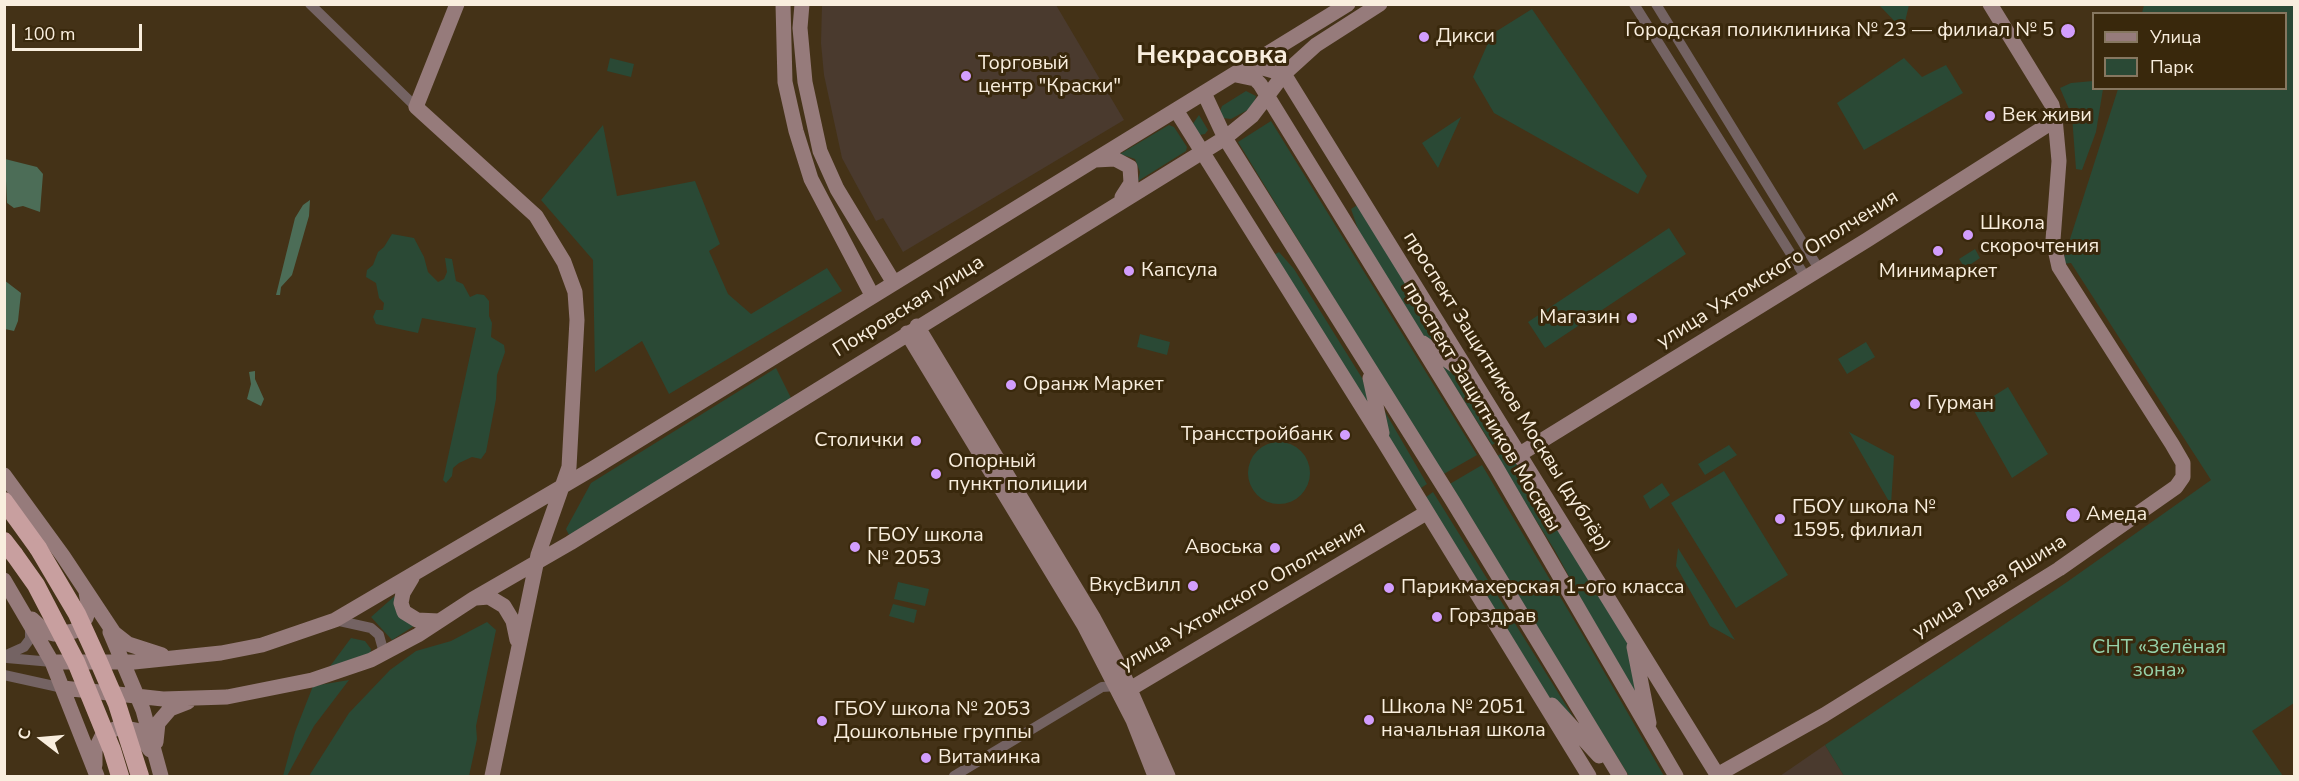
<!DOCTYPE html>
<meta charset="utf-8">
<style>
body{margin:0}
#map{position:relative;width:2299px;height:781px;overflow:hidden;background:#443217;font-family:"Nunito Sans",sans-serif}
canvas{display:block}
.frame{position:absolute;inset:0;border:6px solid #f9eede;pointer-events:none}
.legend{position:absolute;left:2092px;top:12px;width:195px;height:78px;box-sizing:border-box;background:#39280c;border:2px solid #867760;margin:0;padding:8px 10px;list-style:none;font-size:18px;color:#f9eede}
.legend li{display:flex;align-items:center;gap:12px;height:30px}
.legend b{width:30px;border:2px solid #867760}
.north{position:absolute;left:12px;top:709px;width:60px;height:60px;-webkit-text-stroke:4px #39280c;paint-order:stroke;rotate:286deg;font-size:16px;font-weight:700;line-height:24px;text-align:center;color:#f9eede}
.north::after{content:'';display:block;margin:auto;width:21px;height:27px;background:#f9eede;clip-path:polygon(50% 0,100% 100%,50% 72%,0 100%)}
.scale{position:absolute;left:12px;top:24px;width:130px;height:27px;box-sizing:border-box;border:3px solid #f9eede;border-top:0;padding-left:8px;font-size:18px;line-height:21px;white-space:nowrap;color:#f9eede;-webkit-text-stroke:4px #39280c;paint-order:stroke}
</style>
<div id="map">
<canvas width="2299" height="781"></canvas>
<div class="frame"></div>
<ul class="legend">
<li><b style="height:8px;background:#967b7b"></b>Улица</li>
<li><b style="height:16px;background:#2a4935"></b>Парк</li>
</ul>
<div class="north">С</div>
<div class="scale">100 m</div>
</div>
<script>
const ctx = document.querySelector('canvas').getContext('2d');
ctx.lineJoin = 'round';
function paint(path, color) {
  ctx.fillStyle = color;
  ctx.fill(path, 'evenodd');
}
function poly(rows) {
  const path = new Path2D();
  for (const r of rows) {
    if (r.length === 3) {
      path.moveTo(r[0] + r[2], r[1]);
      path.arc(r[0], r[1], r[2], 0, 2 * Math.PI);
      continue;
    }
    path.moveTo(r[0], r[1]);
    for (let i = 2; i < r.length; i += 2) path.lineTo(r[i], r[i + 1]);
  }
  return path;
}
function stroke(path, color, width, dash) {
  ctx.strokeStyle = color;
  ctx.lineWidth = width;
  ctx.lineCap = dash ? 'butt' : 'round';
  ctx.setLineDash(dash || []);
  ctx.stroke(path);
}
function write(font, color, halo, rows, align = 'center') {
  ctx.font = font + ' "Nunito Sans",sans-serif';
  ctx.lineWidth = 6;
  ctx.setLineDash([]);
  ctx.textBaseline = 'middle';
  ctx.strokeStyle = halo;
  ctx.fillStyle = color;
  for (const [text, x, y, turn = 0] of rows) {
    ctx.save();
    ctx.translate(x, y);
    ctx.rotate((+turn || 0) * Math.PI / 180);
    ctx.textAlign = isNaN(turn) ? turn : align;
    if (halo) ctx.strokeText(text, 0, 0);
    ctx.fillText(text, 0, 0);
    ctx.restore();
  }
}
paint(poly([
 [822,5,1056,5,1124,120,903,252,883,218,876,221,842,158,824,75,821,43],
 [1825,745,1844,776,1780,776]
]), '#4a3a2e');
paint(poly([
 [1909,5,1903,30,1880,6,1882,4],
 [2144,5,2294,5,2294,703,2252,731,2283,776,1844,776,1825,745,2067,582,2211,480,2071,263,2062,264,2118,89,2286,88,2286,14,2142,13],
 [1532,9,1647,176,1638,194,1494,113,1473,77,1492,34],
 [610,58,634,64,631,77,607,71],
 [1904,58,1922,77,1946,65,1963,93,1864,150,1837,103],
 [2093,81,2094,88,2103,89,2096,132,2082,170,2076,169,2072,116,2060,88,2071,83],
 [1246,91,1256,96,1253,107,1231,119,1223,118,1220,111,1222,106],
 [1199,115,1208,130,1205,134,1199,135,1192,125],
 [1461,117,1438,168,1422,143],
 [1271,121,1477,455,1442,475,1238,142],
 [603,125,617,196,695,181,720,244,709,251,728,294,751,314,827,268,842,291,669,394,642,341,595,372,593,260,541,200],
 [1169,125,1174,127,1187,147,1186,151,1138,181,1140,172,1135,159,1120,154],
 [1359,204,1462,366,1422,335,1359,232,1351,209],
 [1669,228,1686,254,1545,348,1528,322],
 [392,234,414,238,424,257,428,272,438,282,444,279,447,272,445,258,452,259,456,281,463,284,470,297,477,294,484,295,489,301,489,316,492,323,491,337,504,345,505,352,497,375,496,399,486,452,481,459,472,457,459,463,453,468,452,476,446,483,443,480,476,328,422,318,418,333,376,324,373,317,376,310,383,310,384,303,379,298,376,283,366,277,367,270,373,265,378,252,384,247],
 [1975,249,1980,258,1965,268,1959,259],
 [1279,252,1294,269,1362,378,1368,393,1372,418,1272,256],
 [1140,334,1170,342,1167,355,1137,347],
 [1866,342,1875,357,1847,374,1838,359],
 [1438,360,1469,381,1503,438,1492,445],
 [776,368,792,400,569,535,566,529,591,483],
 [2008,387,2048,454,2012,478,1973,409],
 [1381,405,1427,484,1418,490,1386,439],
 [1849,432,1894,456,1891,505],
 [1279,473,31],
 [1729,445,1737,455,1705,475,1698,464],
 [1510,448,1627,638,1642,710,1554,549,1496,457],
 [1482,465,1584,637,1664,776,1629,776,1448,485],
 [1724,471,1788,575,1736,608,1671,503],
 [1662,483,1670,495,1650,509,1643,496],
 [1433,492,1582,731,1533,681,1422,500],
 [1678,548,1735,640,1710,626,1676,566],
 [898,582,929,589,925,606,894,599],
 [397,594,417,624,392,640,371,617],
 [893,604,917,610,914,623,889,616],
 [487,622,496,630,476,726,477,739,469,776,309,776,349,713,390,670,416,651,451,641],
 [351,638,365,641,371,649,370,658,325,673],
 [349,680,314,726,287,776,283,776,295,732,313,686]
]), '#2a4935');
paint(poly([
 [5,159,37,167,43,174,40,212,23,206,14,208,7,203],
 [310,200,309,216,292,275,281,287,280,295,276,295,295,218,303,205],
 [4,280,21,293,18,321,14,331,5,329],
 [255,371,255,379,264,399,261,406,247,399,251,384,249,372]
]), '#4c6d57');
stroke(poly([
 [310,4,416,107],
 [1634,4,1806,278],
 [1656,4,1819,269],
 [335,620,371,628,379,635,384,653],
 [4,656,24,647,30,639,30,625],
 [7,658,52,662],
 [4,675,63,688],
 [954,776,1102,687,1116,686]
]), '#746363', 10);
stroke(poly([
 [457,4,416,107,536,216,564,262,575,292,577,320,569,467,538,555,492,776],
 [783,4,785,82,796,131,811,179,872,295],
 [802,4,800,28,805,82,820,151,837,189,894,283],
 [1247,71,1263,68,1284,74,1718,776],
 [1236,75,1255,79,1260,84,1496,467,1676,776],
 [1204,93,1225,138,1452,500,1620,776],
 [1176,110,1384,442,1589,776],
 [1095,160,1115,159,1130,167,1131,183,1122,197],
 [917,326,1094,619,1120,667,1168,776],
 [907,333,1084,625,1133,720,1155,776],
 [1423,343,1469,376],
 [1370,378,1382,433],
 [1520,454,1867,240,2046,126,2055,118],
 [4,475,63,556,114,633,128,644,162,655],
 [412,578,403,593,401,603,404,612,417,620,439,621],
 [4,580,52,662,97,776],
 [476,598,489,597,504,606,513,621,517,640],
 [32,619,46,632,54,634,75,631,86,618,89,609,86,592],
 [110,632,143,710,161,776],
 [1634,647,1649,723],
 [52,662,134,662,221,653,262,645,335,620,592,469,1348,4],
 [63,688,163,699,227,697,312,680,371,660,418,635,473,599,570,543,1225,138,1252,116,1284,74,1316,45,1380,4],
 [1121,689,1130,689,1426,513],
 [1552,705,1599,756],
 [156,742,158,723,170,709,188,702],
 [95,765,95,750,103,734,120,727,136,730,150,750],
 [1717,775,1824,715,2059,569,2176,487,2183,477,2183,463,2172,444,2059,267,2053,240,2059,161,2055,118,2052,105,1990,4]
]), '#967b7b', 15);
stroke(poly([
 [4,501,38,548],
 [4,541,14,554]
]), '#c89f9f', 18);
stroke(poly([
 [38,548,77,614,98,660,117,704,140,776],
 [14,554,36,585,76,662,112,750,120,776]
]), '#c89f9f', 18);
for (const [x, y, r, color] of [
 [2068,31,8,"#d29dfd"],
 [1424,37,6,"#d29dfd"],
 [966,76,6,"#d29dfd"],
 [1990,116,6,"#d29dfd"],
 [1968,235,6,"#d29dfd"],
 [1938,251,6,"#d29dfd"],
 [1129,271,6,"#d29dfd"],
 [1632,318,6,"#d29dfd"],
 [1011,385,6,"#d29dfd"],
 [1915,404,6,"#d29dfd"],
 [1345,435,6,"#d29dfd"],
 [916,441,6,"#d29dfd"],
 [936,474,6,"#d29dfd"],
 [2073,515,8,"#d29dfd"],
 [1780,519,6,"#d29dfd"],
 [855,547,6,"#d29dfd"],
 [1275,548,6,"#d29dfd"],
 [1193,586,6,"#d29dfd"],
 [1389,588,6,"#d29dfd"],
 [1437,617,6,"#d29dfd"],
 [1369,720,6,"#d29dfd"],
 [822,721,6,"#d29dfd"],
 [926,758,6,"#d29dfd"]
]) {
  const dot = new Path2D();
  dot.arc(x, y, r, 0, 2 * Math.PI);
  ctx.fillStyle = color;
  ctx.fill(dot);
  stroke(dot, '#39280c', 2);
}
write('20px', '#f9eede', '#39280c', [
 ["Городская поликлиника № 23 — филиал № 5",2054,31,"right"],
 ["Дикси",1436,37],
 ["Торговый",978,64],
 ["центр \"Краски\"",978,87],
 ["Век живи",2002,116],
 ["Школа",1980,224],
 ["скорочтения",1980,247],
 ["Капсула",1141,271],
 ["Минимаркет",1938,272,"center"],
 ["Магазин",1620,318,"right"],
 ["Оранж Маркет",1023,385],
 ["Гурман",1927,404],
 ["Трансстройбанк",1333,435,"right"],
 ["Столички",904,441,"right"],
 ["Опорный",948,462],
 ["пункт полиции",948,485],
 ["ГБОУ школа №",1792,508],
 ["1595, филиал",1792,531],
 ["Амеда",2086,515],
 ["ГБОУ школа",867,536],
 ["№ 2053",867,559],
 ["Авоська",1263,548,"right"],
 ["ВкусВилл",1181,586,"right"],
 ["Парикмахерская 1-ого класса",1401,588],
 ["Горздрав",1449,617],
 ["Школа № 2051",1381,708],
 ["начальная школа",1381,731],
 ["ГБОУ школа № 2053",834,710],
 ["Дошкольные группы",834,733],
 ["Витаминка",938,758]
], 'left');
write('20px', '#f9eede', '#39280c', [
 ["улица Ухтомского Ополчения",1778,270,-32],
 ["Покровская улица",909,307,-32],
 ["проспект Защитников Москвы (дублёр)",1506,392,58],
 ["проспект Защитников Москвы",1481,407,59],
 ["улица Льва Яшина",1990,587,-32],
 ["улица Ухтомского Ополчения",1243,597,-30]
]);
write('20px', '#95d0a8', '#39280c', [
 ["СНТ «Зелёная",2159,648],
 ["зона»",2159,671]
]);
write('bold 26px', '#f9eede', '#39280c', [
 ["Некрасовка",1212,57]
]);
</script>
